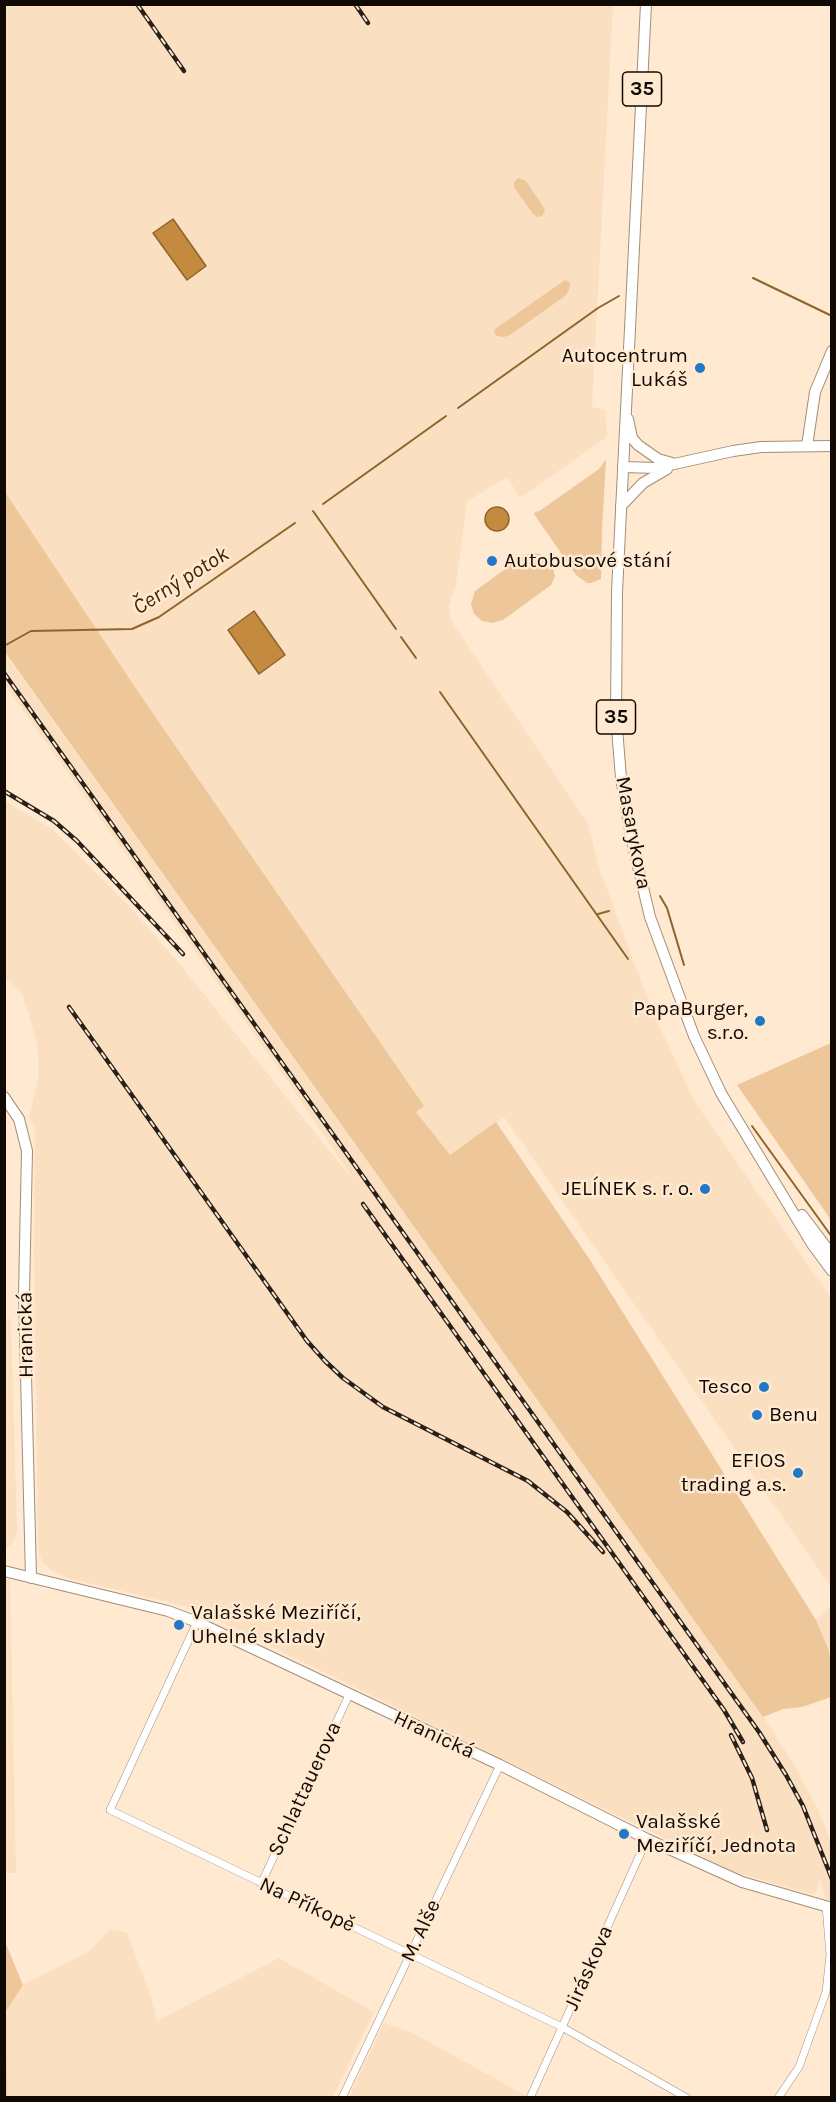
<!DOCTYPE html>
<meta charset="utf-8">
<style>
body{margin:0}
#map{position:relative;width:836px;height:2102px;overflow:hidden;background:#ffe9d1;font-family:Karla,sans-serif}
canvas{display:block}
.frame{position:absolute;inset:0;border:6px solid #110a04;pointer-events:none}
</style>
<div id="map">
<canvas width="836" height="2102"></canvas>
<div class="frame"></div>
</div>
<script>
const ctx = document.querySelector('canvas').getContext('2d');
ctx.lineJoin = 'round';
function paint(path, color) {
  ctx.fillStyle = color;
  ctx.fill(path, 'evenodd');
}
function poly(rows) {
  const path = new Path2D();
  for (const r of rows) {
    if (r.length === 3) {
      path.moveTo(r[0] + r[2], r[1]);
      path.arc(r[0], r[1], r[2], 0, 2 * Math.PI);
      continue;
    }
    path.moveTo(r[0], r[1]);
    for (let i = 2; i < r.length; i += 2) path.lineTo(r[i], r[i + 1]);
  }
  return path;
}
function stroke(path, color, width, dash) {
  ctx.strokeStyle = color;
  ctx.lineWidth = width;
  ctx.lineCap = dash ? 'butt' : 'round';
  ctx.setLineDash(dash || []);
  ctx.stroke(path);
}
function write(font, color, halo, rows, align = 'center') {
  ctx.font = font + ' Karla,sans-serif';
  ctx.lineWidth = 5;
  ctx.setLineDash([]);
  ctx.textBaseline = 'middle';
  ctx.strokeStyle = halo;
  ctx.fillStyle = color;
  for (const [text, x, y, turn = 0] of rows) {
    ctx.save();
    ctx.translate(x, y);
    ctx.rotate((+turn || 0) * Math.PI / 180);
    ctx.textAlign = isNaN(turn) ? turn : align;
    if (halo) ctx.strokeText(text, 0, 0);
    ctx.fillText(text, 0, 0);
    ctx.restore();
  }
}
paint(poly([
 [4,5,613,5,592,407,605,410,607,437,520,498,508,478,501,480,467,502,456,584,449,607,452,622,588,824,599,867,633,960,657,1021,695,1102,831,1298,831,1587,504,1117,450,1156,416,1112,423,1106,143,699,5,492],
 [4,652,769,1725,795,1766,817,1808,831,1841,831,1920,820,1878,815,1895,734,1872,192,1608,68,1578,51,1570,44,1564,39,1554,38,1544,34,1255,35,1130,29,1117,39,1075,37,1043,22,993,5,979,5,801,52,829,128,905,178,962,357,1185,289,1083,5,685],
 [5,1319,11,1319,17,1531,12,1544,5,1549],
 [4,1579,10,1580,16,1873,4,1873],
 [831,1606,831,1664,828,1648,816,1620],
 [110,1929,127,1933,151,1997,157,2021,279,1958,374,2012,333,2097,7,2098,6,2011,23,1985,89,1952],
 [384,2023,409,2031,525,2095,524,2097,349,2097]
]), '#fbdfc1');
paint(poly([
 [518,178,526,181,544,208,545,211,542,216,538,217,533,214,514,187,514,182],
 [565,280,570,283,569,290,565,296,510,335,504,337,496,336,494,331,495,329],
 [606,459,602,530,601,579,591,583,587,583,576,575,534,514,536,511,538,512,599,469],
 [5,492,143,699,424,1106,416,1112,450,1155,496,1122,590,1260,816,1620,828,1648,831,1664,831,1697,802,1707,783,1709,763,1717,5,652],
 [532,552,546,556,551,561,555,576,551,585,503,620,492,623,482,621,474,614,471,604,475,591,523,556],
 [831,1043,831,1220,737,1085],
 [4,1939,23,1985,6,2011,7,2098,4,2097]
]), '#edc699');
const water = poly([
 [173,219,206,266,187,280,153,233,173,219],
 [497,519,12],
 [254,611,285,655,259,674,228,630,254,611]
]);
paint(water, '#c48a3f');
stroke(water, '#8e642d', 1.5);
stroke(poly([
 [753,278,832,316],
 [458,408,598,308,619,296],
 [323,504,446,416],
 [313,511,396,629],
 [401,637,416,658],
 [4,646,31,631,132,629,159,617,295,523],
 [440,692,628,959],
 [660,896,667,908,684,965],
 [598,914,609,911],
 [752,1126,832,1237]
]), '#8e642d', 2);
const street = poly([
 [197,1622,110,1810,562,2027,687,2098],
 [261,1884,349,1695],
 [342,2098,500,1765],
 [530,2098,647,1839],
 [778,2098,799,2067,826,1992,830,1955,826,1906]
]);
const secondary = poly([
 [628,419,632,438,638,445,658,459,672,463],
 [807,446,815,392,832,351],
 [623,467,656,468,733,451,761,447,832,446],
 [621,506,643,483,667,469],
 [4,1097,19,1119,27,1151,24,1294,31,1578],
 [4,1571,168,1611,197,1622,500,1765,647,1839,742,1882,832,1908]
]);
const primary = poly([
 [646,4,617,592,616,716,621,778,632,841,650,917,694,1036,721,1093,812,1244,832,1271],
 [802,1215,832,1255]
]);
stroke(street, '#a28e78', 8);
stroke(secondary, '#a28e78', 12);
stroke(primary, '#a28e78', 12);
stroke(street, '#fff', 7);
stroke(secondary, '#fff', 10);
stroke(primary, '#fff', 10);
const rail = poly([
 [137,4,184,71],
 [355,4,368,23],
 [4,673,759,1732,786,1775,803,1806,832,1879],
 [4,791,54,821,77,841,183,954],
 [69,1007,307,1341,325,1361,343,1378,383,1407,528,1481,567,1512,603,1552],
 [363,1204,724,1710,743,1742],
 [731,1735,752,1778,767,1830]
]);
stroke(rail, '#292119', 4.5);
stroke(rail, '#ffe9d1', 2, [7]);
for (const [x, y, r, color] of [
 [700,368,6,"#2078c6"],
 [492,561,6,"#2078c6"],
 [760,1021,6,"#2078c6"],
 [705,1189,6,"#2078c6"],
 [764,1387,6,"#2078c6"],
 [757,1415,6,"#2078c6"],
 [798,1473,6,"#2078c6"],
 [179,1625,6,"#2078c6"],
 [624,1834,6,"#2078c6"]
]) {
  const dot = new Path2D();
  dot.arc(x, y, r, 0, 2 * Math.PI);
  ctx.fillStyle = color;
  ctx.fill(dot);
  stroke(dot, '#ffe9d1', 2);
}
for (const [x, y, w] of [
 [642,89,39],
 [616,717,39]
]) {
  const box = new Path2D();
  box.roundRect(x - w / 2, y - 17, w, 34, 4.5);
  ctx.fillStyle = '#ffe9d1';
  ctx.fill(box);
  stroke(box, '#110a04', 1.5);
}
write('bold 20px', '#110a04', null, [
 ["35",642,89],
 ["35",616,717]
]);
write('21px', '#110a04', '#ffe9d1', [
 ["Autocentrum",688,356],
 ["Lukáš",688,380],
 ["Autobusové stání",504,561,"left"],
 ["PapaBurger,",748,1009],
 ["s.r.o.",748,1033],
 ["JELÍNEK s. r. o.",693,1189],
 ["Tesco",752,1387],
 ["Benu",769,1415,"left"],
 ["EFIOS",786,1461],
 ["trading a.s.",786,1485],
 ["Valašské Meziříčí,",191,1613,"left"],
 ["Uhelné sklady",191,1637,"left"],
 ["Valašské",636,1822,"left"],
 ["Meziříčí, Jednota",636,1846,"left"]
], 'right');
write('21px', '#110a04', '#ffe9d1', [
 ["Masarykova",633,833,79],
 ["Hranická",26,1335,-91],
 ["Hranická",434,1735,25],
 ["Schlattauerova",305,1789,-65],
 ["Na Příkopě",307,1905,25],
 ["M. Alše",421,1931,-65],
 ["Jiráskova",589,1968,-66]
]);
write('italic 22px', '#3f2706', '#ffe9d1', [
 ["Černý potok",181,581,-32]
]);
</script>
